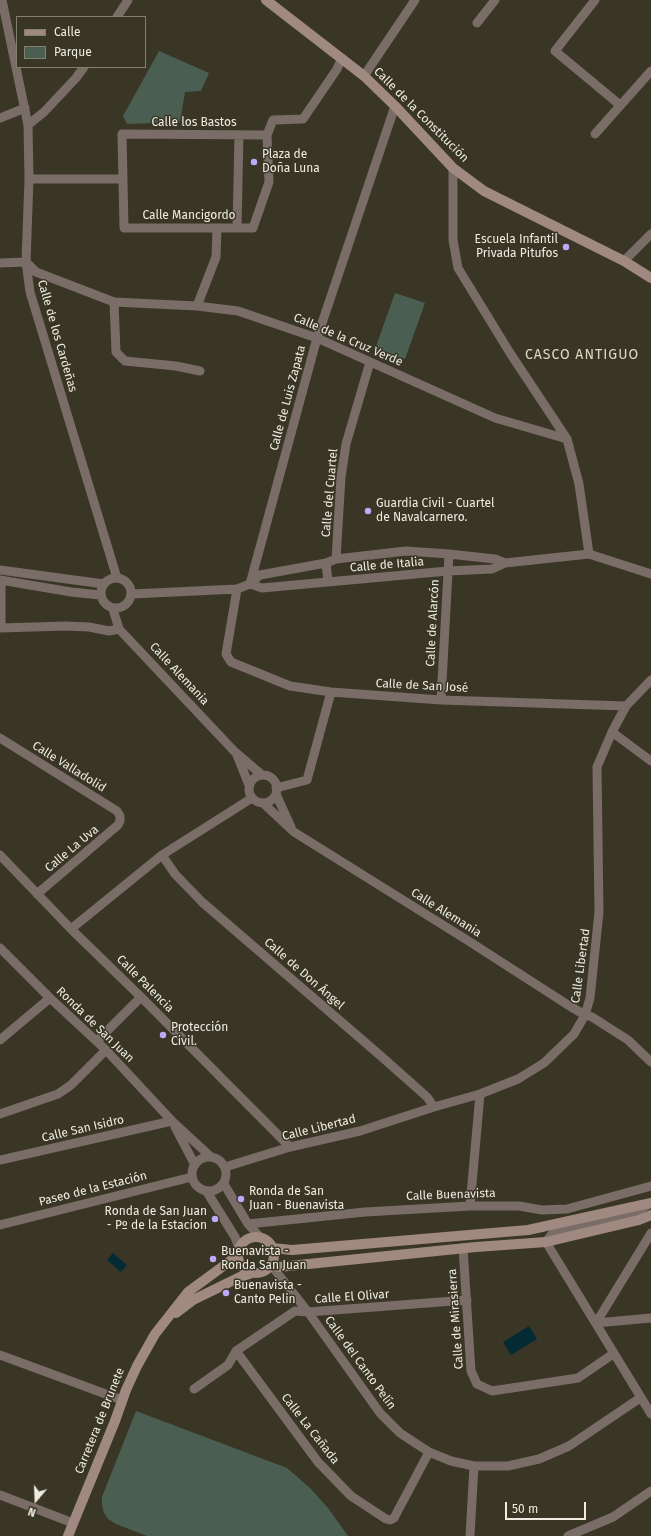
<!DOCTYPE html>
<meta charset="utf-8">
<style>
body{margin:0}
#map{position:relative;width:651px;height:1536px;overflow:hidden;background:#3a3626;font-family:"Fira Sans",sans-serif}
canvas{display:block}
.legend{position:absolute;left:16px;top:16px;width:130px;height:52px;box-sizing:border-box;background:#3a3626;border:1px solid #827f71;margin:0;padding:5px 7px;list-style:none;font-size:12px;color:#eeece2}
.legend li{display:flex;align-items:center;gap:8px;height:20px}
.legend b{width:20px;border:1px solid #827f71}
.north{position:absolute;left:16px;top:1480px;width:40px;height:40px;-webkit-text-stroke:3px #3a3626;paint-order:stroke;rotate:199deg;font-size:11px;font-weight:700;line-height:16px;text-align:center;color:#eeece2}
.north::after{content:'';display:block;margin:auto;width:14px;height:18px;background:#eeece2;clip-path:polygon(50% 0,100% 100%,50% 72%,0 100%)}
.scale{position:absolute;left:505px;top:1502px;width:81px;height:18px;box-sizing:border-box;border:2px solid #eeece2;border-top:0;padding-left:5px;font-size:12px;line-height:14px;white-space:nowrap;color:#eeece2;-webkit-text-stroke:3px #3a3626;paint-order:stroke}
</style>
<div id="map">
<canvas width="651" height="1536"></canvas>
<ul class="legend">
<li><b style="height:5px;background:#a08981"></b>Calle</li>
<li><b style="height:11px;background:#4a5f52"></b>Parque</li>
</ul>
<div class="north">N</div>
<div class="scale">50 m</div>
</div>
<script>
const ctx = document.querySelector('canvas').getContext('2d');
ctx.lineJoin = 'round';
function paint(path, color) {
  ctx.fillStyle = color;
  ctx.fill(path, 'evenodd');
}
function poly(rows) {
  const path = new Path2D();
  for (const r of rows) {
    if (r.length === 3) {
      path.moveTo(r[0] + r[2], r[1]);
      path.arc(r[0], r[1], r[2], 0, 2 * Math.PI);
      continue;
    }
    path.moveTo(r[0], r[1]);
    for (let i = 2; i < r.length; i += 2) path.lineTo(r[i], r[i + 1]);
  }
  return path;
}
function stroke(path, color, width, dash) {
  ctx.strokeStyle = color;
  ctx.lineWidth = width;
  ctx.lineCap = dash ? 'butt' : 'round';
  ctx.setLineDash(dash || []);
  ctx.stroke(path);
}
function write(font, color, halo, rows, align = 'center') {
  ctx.font = font + ' "Fira Sans",sans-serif';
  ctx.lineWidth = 3;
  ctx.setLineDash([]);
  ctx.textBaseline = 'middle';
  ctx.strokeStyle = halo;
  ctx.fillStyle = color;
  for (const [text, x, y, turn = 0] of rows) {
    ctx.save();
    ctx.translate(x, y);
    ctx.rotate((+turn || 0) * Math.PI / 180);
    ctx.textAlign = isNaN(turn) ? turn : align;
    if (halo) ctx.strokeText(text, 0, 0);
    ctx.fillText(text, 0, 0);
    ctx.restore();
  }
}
paint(poly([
 [159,51,209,73,201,91,185,92,180,122,127,124,123,116],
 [395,293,425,303,405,359,375,349],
 [136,1411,287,1468,310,1488,328,1508,348,1536,147,1536,116,1524,108,1519,104,1513,102,1505,102,1497]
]), '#4a5f52');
paint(poly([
 [113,1253,127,1265,121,1272,107,1260],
 [529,1326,537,1339,511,1355,503,1342]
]), '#042a33');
stroke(poly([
 [2,0,28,125,29,179,26,262,30,292,117,578],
 [595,0,555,51,620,105],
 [117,17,128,0],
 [477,23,495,0],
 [364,76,415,0],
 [0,118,25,108],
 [28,125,44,112,76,78,84,67],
 [595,134,651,71],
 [267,135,122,134,124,228,253,228,269,182,267,135,273,120,303,119,337,69,342,58],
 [453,168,453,240,458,268,510,353,567,439,579,484,589,554],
 [29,179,122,179],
 [237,228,239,135],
 [624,261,651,234],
 [0,263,26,262,36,272,114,302,197,306,238,311,317,338,495,418,567,439],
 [114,302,116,352,125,361,176,366,200,371],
 [197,306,216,257,217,228],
 [336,559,341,477,346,444,370,362],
 [326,563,328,582],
 [0,570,104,584],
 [116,593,15],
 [0,580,71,592,100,595],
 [1,580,1,628],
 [250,584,317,338,395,106],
 [250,584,262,588,448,571,492,569,505,563,589,554,651,574],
 [237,589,226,654,231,662,290,686,331,692,441,700,626,706],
 [132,594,237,589,250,584,260,575,326,563,336,559,406,551,449,554,495,559,505,563],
 [113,609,119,629,235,752,262,775],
 [0,628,65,626,89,627,109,631,119,629],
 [441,700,449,554],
 [612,732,651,761],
 [0,738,117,811,120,816,120,821,118,825,37,894],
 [237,755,249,785],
 [263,789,14],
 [276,788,307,780,331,692],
 [276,794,291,827],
 [263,803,294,832,467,940,568,1005,585,1015,592,1017,628,1040,651,1062],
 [0,855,71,929,141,997,290,1147],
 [162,855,175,874,202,902,382,1057,427,1097,434,1107],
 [71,929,162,855,252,798],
 [0,948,50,998,106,1050,172,1121,211,1157],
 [0,1040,50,998],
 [97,1041,141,997],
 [0,1114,58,1094,71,1085,106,1050],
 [175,1127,195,1165],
 [209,1174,17],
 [0,1160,172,1121],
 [225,1167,290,1147,360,1131,434,1107,480,1094,518,1079,544,1063,574,1034,585,1015,590,998,599,912,597,767,612,732,626,706,651,680],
 [224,1184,248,1224,260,1237],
 [207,1192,235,1237,239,1248],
 [648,1205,634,1214,552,1234,546,1242,651,1414],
 [470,1206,480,1094],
 [248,1224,365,1212,470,1206,519,1206,542,1210,567,1209,651,1186],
 [0,1225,192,1177],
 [463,1248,471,1371,477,1384,492,1391,578,1378,613,1354],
 [271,1265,308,1312,380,1413,400,1433,429,1452,451,1461,474,1466,508,1466,539,1459,569,1446,640,1398],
 [596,1323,651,1233],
 [596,1323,651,1318],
 [236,1351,318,1462,351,1496,386,1519,390,1520,394,1518,429,1452],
 [0,1355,122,1400],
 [194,1389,228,1365,236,1351,295,1311,308,1312,467,1300],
 [0,1495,73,1523],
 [470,1536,474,1466],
 [568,1536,613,1517,651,1491]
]), '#7a6c67', 9);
stroke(poly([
 [266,0,364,76,395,106,453,168,484,191,624,261,651,278],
 [256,1255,18],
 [272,1248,292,1250,528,1230,651,1203],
 [271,1265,279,1267,476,1247,546,1242,639,1220,651,1215],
 [176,1313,193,1300,240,1277,252,1273],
 [68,1536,115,1421,126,1390,137,1366,155,1334,188,1292,237,1256]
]), '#a08981', 10);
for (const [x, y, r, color] of [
 [254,162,4,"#bbaaf6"],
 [566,247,4,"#bbaaf6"],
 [368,511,4,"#bbaaf6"],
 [163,1035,4,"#bbaaf6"],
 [241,1199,4,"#bbaaf6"],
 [215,1219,4,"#bbaaf6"],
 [213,1259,4,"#bbaaf6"],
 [226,1293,4,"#bbaaf6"]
]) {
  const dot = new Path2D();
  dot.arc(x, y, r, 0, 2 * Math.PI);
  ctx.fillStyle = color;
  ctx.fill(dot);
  stroke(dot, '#3a3626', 1.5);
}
write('12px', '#eeece2', '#3a3626', [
 ["Calle de la Constitución",421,115,45],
 ["Calle los Bastos",194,123],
 ["Calle Mancigordo",189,216],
 ["Calle de los Cardeñas",57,336,74],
 ["Calle de la Cruz Verde",348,340,23],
 ["Calle de Luis Zapata",288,398,-75],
 ["Calle del Cuartel",330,493,-85],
 ["Calle de Italia",387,565,-5],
 ["Calle de Alarcón",433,623,-87],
 ["Calle Alemania",179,674,47],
 ["Calle de San José",422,686,3],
 ["Calle Valladolid",69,767,32],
 ["Calle La Uva",72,849,-40],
 ["Calle Alemania",446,913,32],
 ["Calle Libertad",581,966,-82],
 ["Calle de Don Ángel",304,974,41],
 ["Calle Palencia",145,984,45],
 ["Ronda de San Juan",95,1025,44],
 ["Calle Libertad",319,1128,-14],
 ["Calle San Isidro",83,1129,-13],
 ["Paseo de la Estación",93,1189,-14],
 ["Calle Buenavista",451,1195,-2],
 ["Calle El Olivar",352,1297,-4],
 ["Calle de Mirasierra",456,1319,-94],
 ["Calle del Canto Pelín",360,1363,54],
 ["Carretera de Brunete",100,1421,-68],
 ["Calle La Cañada",310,1429,52]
]);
write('12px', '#eeece2', '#3a3626', [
 ["Plaza de",262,155],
 ["Doña Luna",262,169],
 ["Escuela Infantil",558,240,"right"],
 ["Privada Pitufos",558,254,"right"],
 ["Guardia Civil - Cuartel",376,504],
 ["de Navalcarnero.",376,518],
 ["Protección",171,1028],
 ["Civil.",171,1042],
 ["Ronda de San",249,1192],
 ["Juan - Buenavista",249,1206],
 ["Ronda de San Juan",207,1212,"right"],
 ["- Pº de la Estacion",207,1226,"right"],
 ["Buenavista -",221,1252],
 ["Ronda San Juan",221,1266],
 ["Buenavista -",234,1286],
 ["Canto Pelin",234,1300]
], 'left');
ctx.letterSpacing = '1px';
write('14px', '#ddd9c5', '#3a3626', [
 ["CASCO ANTIGUO",582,355]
]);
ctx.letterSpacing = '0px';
</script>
